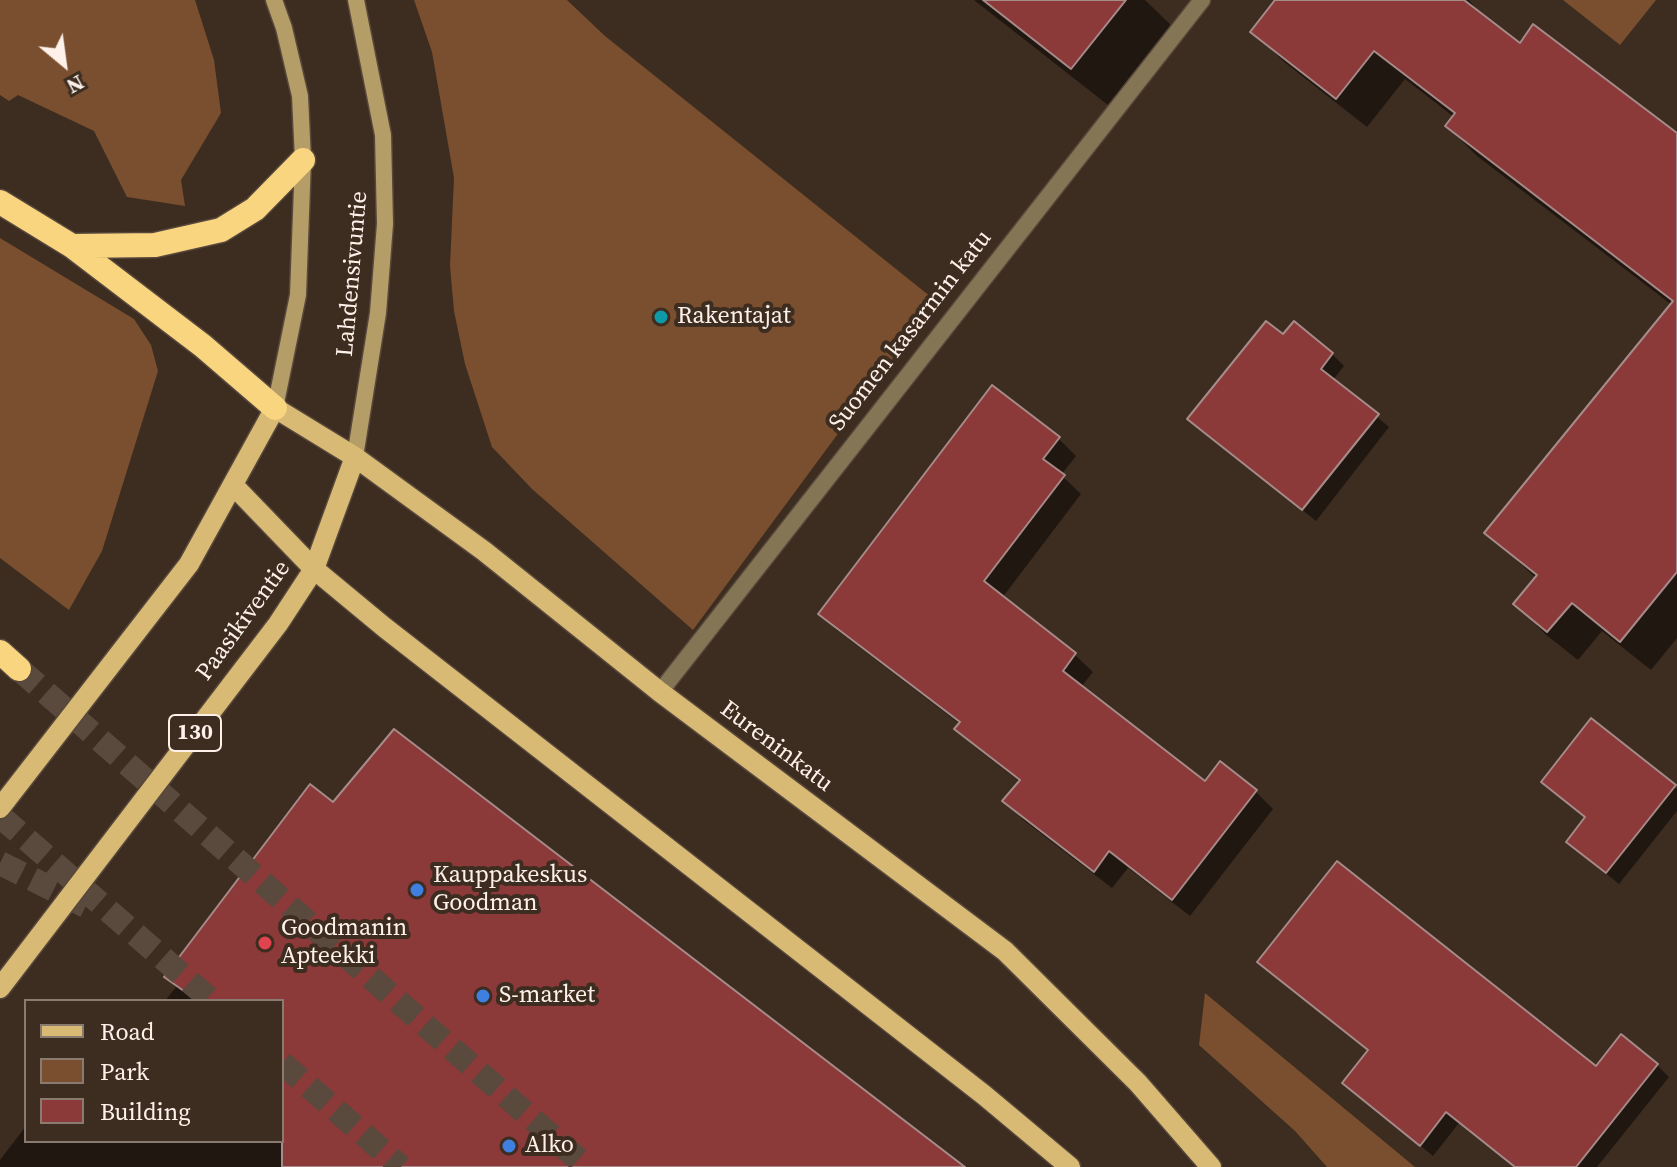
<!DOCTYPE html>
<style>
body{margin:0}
#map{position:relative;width:1677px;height:1167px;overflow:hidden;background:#3d2c20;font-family:"Source Serif 4",serif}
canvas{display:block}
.legend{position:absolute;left:24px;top:999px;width:260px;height:144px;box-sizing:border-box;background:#3d2c20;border:2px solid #8a7b71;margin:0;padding:10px 14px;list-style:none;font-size:24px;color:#fdf1ea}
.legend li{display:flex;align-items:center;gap:16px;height:40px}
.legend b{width:40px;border:2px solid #8a7b71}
.north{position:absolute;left:24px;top:24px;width:80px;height:80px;-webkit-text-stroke:6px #3d2c20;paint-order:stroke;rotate:151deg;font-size:22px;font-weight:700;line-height:32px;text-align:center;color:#fdf1ea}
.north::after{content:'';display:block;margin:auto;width:28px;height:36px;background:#fdf1ea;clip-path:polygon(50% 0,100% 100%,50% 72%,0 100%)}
</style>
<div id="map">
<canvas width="1677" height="1167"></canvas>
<ul class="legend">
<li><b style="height:10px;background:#d8ba74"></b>Road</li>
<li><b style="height:22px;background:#794f2f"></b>Park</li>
<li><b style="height:22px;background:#8b3939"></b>Building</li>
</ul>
<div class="north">N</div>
</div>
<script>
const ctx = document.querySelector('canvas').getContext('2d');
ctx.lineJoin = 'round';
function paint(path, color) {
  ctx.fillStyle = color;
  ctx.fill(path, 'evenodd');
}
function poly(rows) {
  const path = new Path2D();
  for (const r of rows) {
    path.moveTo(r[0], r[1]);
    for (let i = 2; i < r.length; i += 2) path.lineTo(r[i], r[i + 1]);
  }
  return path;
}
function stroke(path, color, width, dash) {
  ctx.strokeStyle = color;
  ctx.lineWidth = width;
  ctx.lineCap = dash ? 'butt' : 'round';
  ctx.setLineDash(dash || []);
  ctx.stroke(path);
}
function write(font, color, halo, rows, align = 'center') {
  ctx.font = font + ' "Source Serif 4",serif';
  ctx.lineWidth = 8;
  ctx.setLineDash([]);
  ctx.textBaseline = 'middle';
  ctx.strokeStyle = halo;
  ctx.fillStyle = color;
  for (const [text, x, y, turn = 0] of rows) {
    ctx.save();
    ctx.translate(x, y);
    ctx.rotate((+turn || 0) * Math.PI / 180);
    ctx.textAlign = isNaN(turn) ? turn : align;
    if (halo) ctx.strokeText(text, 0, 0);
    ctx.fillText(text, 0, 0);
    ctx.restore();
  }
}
paint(poly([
 [0,0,195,0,214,60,221,113,181,180,185,206,127,197,94,131,18,95,9,101,0,95],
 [414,0,567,0,605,36,936,301,693,630,532,489,492,447,465,364,454,311,450,266,454,178,432,52],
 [1563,0,1656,0,1620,45],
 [0,238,134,319,151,345,158,371,102,551,69,610,0,558],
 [1205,993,1415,1167,1327,1167,1295,1131,1199,1045]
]), '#794f2f');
paint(poly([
 [974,0,1145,0,1176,30,1113,109],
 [1278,0,1469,0,1479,12,1520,45,1677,136,1677,638,1651,670,1602,631,1578,660,1545,634,1516,604,1536,578,1487,533,1672,305,1477,156,1447,126,1454,117,1405,79,1367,127,1283,61,1253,31],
 [1283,337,1332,354,1344,366,1333,380,1389,427,1316,521,1190,419],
 [1058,438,1076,456,1061,475,1081,494,1002,598,1075,655,1093,672,1081,687,1205,784,1255,791,1273,809,1190,916,1128,868,1112,888,1022,819,1005,801,1020,782,974,746,957,729,960,724,838,631,820,614],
 [1543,782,1674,787,1677,789,1677,811,1619,884,1581,853,1587,818],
 [333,805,961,1167,0,1167,0,1160,26,1126,26,1141,282,1141,282,1001,165,1001,176,987,166,977],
 [1260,962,1596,1069,1657,1065,1669,1077,1597,1167,1515,1167,1459,1123,1433,1156,1344,1083,1370,1051]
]), '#0007');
const building = poly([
 [983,0,1126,0,1071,69,983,0],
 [1275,0,1464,0,1520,43,1533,24,1677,133,1677,572,1620,642,1572,603,1547,632,1513,604,1537,575,1484,533,1673,301,1445,126,1455,113,1374,51,1336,99,1250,32,1275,0],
 [1266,321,1283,334,1294,321,1333,353,1321,369,1379,414,1302,510,1187,419,1266,321],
 [992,385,1060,437,1043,459,1065,475,984,581,1076,653,1063,671,1205,781,1220,761,1257,790,1172,900,1109,851,1094,872,1002,801,1020,780,954,729,960,722,818,614,992,385],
 [1591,718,1676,785,1606,873,1566,842,1585,817,1541,782,1591,718],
 [394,729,965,1167,282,1167,282,1001,198,1001,164,977,310,784,333,802,394,729],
 [1337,861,1596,1066,1621,1034,1658,1064,1576,1167,1515,1167,1446,1112,1420,1146,1342,1083,1368,1050,1257,962,1337,861]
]);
paint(building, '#8b3939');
stroke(building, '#a68b89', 2);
stroke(poly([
 [19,669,587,1167],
 [0,816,212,1001],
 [0,863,90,908],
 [282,1063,401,1167]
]), '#5a4a3e', 24, [24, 12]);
const minor = poly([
 [660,692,1202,0]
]);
const secondary = poly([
 [274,0,284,28,300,96,303,160,298,295,275,408],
 [355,457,378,313,385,224,383,135,356,0]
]);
const primary = poly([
 [233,485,314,569,384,627,984,1095,1070,1167],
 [0,808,189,564,275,408,355,457,484,551,660,692,1005,951,1138,1083,1211,1167],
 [0,988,278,624,314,569,355,457]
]);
const motorway = poly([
 [0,202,72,246,203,346,275,408],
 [72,246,155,245,221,230,255,209,303,160],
 [0,652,19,669]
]);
stroke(minor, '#58483c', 19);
stroke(secondary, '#58483c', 19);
stroke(primary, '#58483c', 23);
stroke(motorway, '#58483c', 27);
stroke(minor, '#847655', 16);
stroke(secondary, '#b49d67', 16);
stroke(primary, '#d8ba74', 20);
stroke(motorway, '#fad580', 24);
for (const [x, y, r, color] of [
 [661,317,8,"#0f9aa8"],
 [417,890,8,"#3f7fe0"],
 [265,943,8,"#e0444e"],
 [483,996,8,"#3f7fe0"],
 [509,1146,8,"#3f7fe0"]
]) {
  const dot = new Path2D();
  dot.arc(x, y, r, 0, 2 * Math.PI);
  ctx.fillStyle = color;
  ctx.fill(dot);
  stroke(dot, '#3d2c20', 3);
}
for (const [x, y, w] of [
 [195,733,52]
]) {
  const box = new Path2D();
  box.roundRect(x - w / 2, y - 18, w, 36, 6);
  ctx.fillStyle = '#3d2c20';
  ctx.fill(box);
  stroke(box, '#fdf1ea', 2);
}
write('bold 22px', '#fdf1ea', null, [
 ["130",195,733]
]);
write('24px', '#fdf1ea', '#3d2c20', [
 ["Lahdensivuntie",353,274,-85],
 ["Suomen kasarmin katu",911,331,-52],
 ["Paasikiventie",244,621,-54],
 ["Eureninkatu",776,747,37]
]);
write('24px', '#fdf1ea', '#3d2c20', [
 ["Rakentajat",677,317],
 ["Kauppakeskus",433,876],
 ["Goodman",433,904],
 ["Goodmanin",281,929],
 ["Apteekki",281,957],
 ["S-market",499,996],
 ["Alko",525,1146]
], 'left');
</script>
